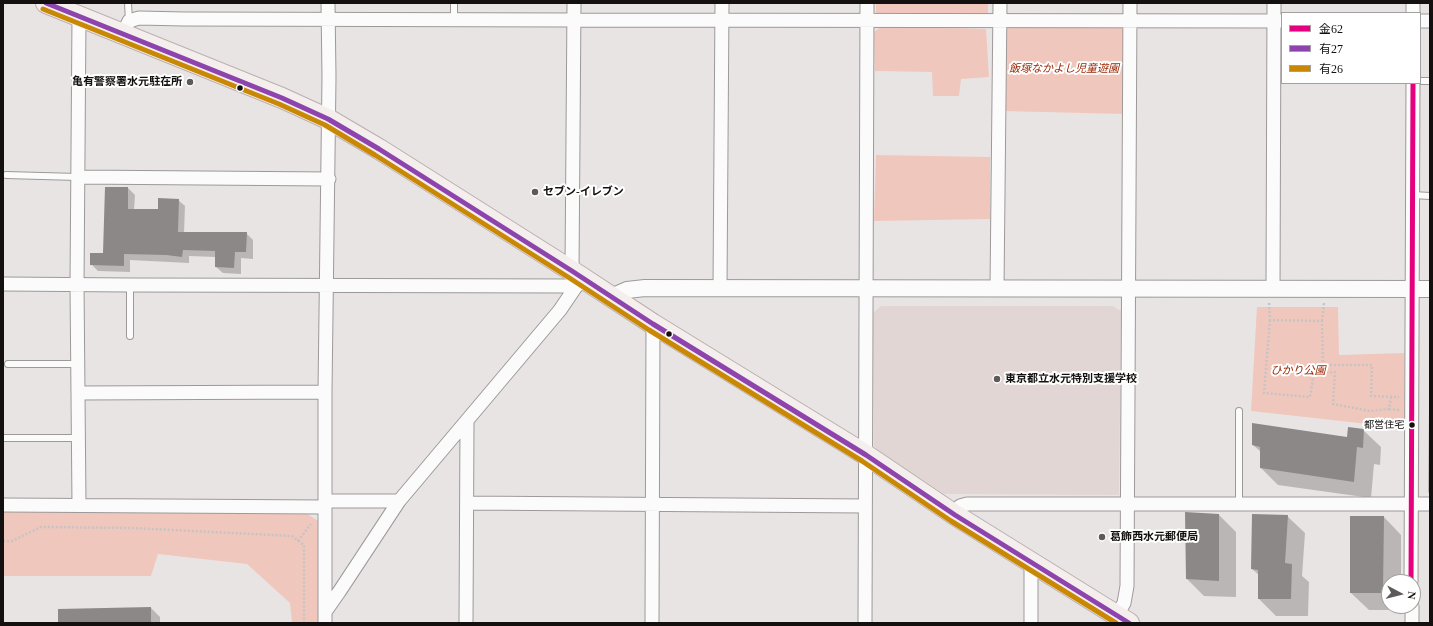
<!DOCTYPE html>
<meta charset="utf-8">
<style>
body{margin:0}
#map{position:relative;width:1433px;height:626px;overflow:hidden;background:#e9e4e4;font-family:"Times New Roman","Noto Sans JP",serif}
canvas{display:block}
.frame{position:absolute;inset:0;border:4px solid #13100f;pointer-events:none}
.legend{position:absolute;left:1281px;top:12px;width:140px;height:72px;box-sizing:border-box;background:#fff;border:1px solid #a19f9f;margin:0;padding:5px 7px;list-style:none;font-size:12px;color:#13100f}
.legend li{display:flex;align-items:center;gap:8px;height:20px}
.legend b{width:20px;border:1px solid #a19f9f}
.north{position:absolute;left:1381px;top:574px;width:40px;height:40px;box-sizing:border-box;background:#fff;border:1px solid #a19f9f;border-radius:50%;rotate:97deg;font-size:11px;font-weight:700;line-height:16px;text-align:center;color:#13100f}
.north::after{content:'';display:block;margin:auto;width:14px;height:18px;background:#5e5a5a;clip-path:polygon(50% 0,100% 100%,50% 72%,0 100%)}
</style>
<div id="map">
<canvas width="1433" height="626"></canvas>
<div class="frame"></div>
<ul class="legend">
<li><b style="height:5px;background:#e5007d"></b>金62</li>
<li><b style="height:5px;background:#8e44ad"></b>有27</li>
<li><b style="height:5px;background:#c98803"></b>有26</li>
</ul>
<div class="north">N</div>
</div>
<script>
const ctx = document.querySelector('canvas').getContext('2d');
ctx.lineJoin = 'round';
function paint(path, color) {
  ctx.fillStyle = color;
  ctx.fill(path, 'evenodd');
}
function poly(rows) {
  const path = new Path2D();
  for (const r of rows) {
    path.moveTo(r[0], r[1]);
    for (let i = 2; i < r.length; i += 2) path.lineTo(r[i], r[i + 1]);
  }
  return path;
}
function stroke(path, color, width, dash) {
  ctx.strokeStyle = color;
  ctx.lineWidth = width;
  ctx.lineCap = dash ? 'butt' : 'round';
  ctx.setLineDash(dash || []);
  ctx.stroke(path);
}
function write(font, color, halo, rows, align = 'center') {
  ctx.font = font + ' "Times New Roman","Noto Sans JP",serif';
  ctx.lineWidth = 4;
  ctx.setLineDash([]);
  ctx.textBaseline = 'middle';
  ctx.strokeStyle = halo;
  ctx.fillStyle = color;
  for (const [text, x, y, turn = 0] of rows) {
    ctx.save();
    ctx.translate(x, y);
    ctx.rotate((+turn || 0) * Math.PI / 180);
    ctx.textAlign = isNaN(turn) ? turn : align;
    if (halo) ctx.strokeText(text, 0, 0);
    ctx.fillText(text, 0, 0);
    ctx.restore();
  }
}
paint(poly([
 [881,306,1113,306,1121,311,1119,495,944,494,877,450,874,446,873,313]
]), '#e1d6d4');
paint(poly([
 [876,3,988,3,988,16,876,13],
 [1125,23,1125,114,1002,111,1003,25],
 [882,26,986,29,989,77,961,79,959,96,933,96,932,72,875,71,874,32],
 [876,155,990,157,990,219,874,221],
 [1257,307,1338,307,1339,355,1404,353,1404,428,1251,411],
 [3,511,306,513,318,521,318,623,292,623,290,603,247,564,158,554,151,576,3,576]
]), '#f0c7bd');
paint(poly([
 [106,188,128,188,135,195,134,210,159,210,178,200,185,206,184,233,246,233,253,240,253,259,241,258,241,274,223,273,216,267,216,257,189,256,189,263,130,260,130,272,98,271,91,264,104,254],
 [1429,407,1430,407,1430,494,1428,492],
 [1363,430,1381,447,1380,465,1374,464,1371,498,1278,485,1261,468,1261,452,1253,445,1348,438],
 [1219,515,1236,532,1236,597,1204,596,1187,579],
 [1287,516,1305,533,1302,576,1309,582,1308,616,1276,616,1259,599,1259,575,1252,569],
 [1384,517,1401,535,1401,582,1389,582,1389,606,1400,606,1400,610,1369,610,1351,593],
 [151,608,160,617,160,623,59,623]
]), '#0003');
paint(poly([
 [105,187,128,187,128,209,158,209,158,198,179,199,178,232,247,232,246,252,235,252,234,268,215,267,215,251,183,250,182,257,166,255,124,254,124,266,90,265,90,253,103,253],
 [1252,423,1347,437,1348,427,1364,429,1363,448,1357,447,1354,482,1260,468,1260,447,1252,445],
 [1185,512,1219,514,1219,581,1186,579],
 [1252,514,1288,515,1285,563,1292,564,1291,599,1258,599,1258,570,1251,569],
 [1350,516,1384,516,1383,593,1350,593],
 [151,607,151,623,58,623,58,609]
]), '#8b8887');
const service = poly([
 [128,3,129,21],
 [454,3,454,20],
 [1420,81,1430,81],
 [6,175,78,177],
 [1413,195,1430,196],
 [130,285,130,336],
 [8,364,78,364],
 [3,438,78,438],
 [1239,503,1239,411]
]);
const minor = poly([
 [1413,13,1413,3],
 [79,17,77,284,79,505],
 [1420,21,1430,21],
 [123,34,129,21,139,18,184,19,574,20,1282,21],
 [78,177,329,179],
 [572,271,574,3],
 [3,284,130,285,577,286],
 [720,287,722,3],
 [997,288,1000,3],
 [1273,289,1274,3],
 [78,393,325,392],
 [325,501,399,501],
 [467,503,865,506],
 [3,505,324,507],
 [955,515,960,506,967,504,1430,504],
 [1411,582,1413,83],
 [1412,606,1412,623],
 [325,612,339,592,399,501,560,310,581,279],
 [1117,615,1124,603,1127,586,1130,3],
 [325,623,325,392,329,77,328,3],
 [466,623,467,421],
 [652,623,653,324],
 [865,623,867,3],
 [1031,623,1031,561]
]);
const tertiary = poly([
 [611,297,627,290,645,288,1430,289]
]);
const primary = poly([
 [46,3,282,98,328,119,379,149,572,271,653,324,866,455,955,515,1129,623]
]);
stroke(service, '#9d9999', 8);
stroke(minor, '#9d9999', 15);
stroke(tertiary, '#9d9999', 18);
stroke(primary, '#baafae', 22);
stroke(poly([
 [1269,303,1270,320,1322,321,1323,365,1372,365,1371,396,1399,397],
 [1270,320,1264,393,1310,397,1314,373,1335,372,1333,404,1370,411,1389,409,1391,397],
 [1322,321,1324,303],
 [1389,409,1399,410],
 [3,541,12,541,41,527,133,528,292,536,304,545,304,623],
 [298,541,311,524]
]), '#c6c4c3', 2.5, [2, 2]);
stroke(service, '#fcfbfb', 6);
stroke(minor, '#fcfbfb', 13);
stroke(tertiary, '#fcfbfb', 16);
stroke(primary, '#f4efed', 20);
stroke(poly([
 [1411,582,1413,83]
]), '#e5007d', 5);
stroke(poly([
 [46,3,282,98,328,119,379,149,572,271,653,324,866,455,955,515,1129,623]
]), '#8e44ad', 5);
stroke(poly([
 [43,9,279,104,325,125,375,155,568,277,649,330,862,461,951,521,1116,623]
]), '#c98803', 5);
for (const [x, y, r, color] of [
 [190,82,4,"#5e5a5a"],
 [240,88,3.5,"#13100f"],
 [535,192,4,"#5e5a5a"],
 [669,334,3.5,"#13100f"],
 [997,379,4,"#5e5a5a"],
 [1412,425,3.5,"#13100f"],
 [1102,537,4,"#5e5a5a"]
]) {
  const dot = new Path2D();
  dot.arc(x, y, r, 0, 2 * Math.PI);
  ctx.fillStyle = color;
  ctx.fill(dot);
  stroke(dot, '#fff', 1.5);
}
write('10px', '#13100f', '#fff', [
 ["都営住宅",1404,425]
], 'right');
write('italic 11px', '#982401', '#fff', [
 ["飯塚なかよし児童遊園",1064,69],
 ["ひかり公園",1298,371]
]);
write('bold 11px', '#13100f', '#fff', [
 ["亀有警察署水元駐在所",182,82,"right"],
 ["セブン-イレブン",543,192],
 ["東京都立水元特別支援学校",1005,379],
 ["葛飾西水元郵便局",1110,537]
], 'left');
</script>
